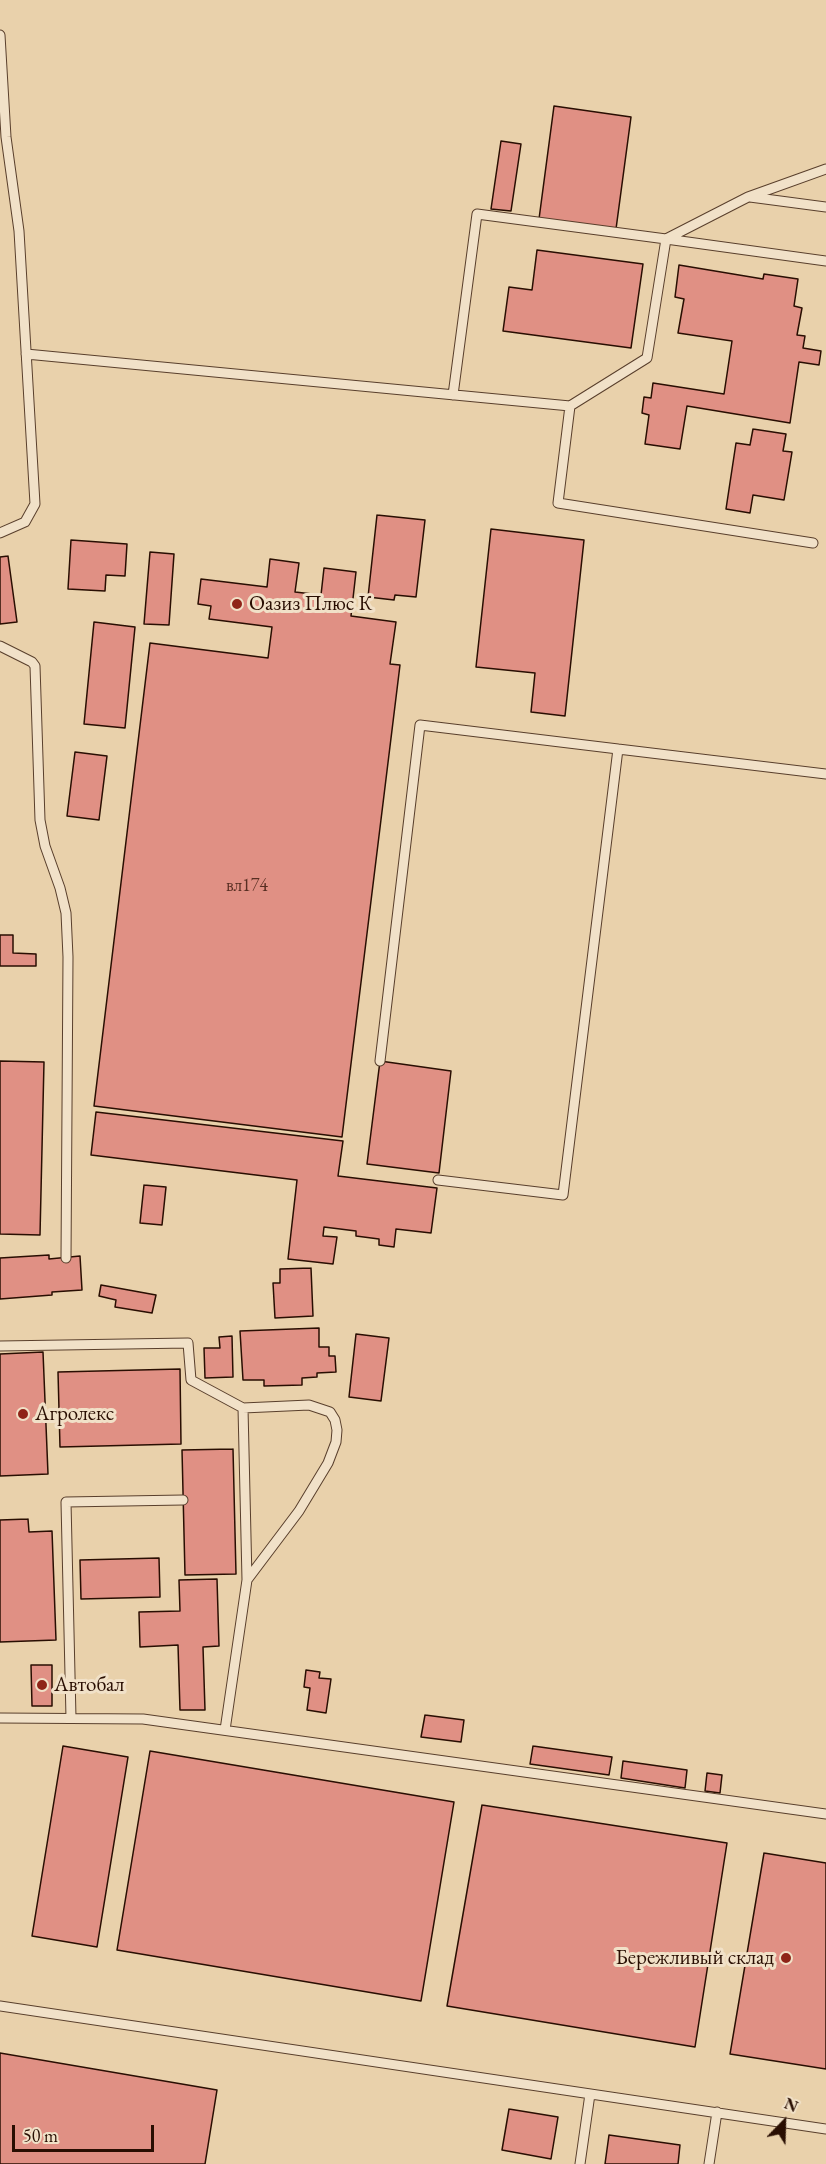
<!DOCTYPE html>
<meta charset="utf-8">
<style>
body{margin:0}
#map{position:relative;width:826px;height:2164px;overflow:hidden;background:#e9d1ab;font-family:"EB Garamond",serif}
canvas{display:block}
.north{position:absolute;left:754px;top:2092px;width:60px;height:60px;-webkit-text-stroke:4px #f1e1c8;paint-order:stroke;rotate:23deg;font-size:16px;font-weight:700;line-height:24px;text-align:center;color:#290e02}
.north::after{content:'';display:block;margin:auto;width:21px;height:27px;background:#290e02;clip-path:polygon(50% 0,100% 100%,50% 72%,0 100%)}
.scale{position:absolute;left:12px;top:2125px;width:142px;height:27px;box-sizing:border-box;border:3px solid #290e02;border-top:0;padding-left:8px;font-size:18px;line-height:21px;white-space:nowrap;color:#290e02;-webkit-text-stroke:4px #f1e1c8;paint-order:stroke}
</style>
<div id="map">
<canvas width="826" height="2164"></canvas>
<div class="north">N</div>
<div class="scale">50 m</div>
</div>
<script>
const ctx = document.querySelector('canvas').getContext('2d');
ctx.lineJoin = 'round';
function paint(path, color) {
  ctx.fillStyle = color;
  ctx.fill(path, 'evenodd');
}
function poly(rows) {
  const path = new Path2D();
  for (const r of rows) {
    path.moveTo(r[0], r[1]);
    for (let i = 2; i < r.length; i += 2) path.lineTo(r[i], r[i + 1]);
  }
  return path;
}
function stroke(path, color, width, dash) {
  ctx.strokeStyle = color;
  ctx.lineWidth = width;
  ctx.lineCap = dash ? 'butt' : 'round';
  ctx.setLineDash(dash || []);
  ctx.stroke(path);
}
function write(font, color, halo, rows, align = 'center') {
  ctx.font = font + ' "EB Garamond",serif';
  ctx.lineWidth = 6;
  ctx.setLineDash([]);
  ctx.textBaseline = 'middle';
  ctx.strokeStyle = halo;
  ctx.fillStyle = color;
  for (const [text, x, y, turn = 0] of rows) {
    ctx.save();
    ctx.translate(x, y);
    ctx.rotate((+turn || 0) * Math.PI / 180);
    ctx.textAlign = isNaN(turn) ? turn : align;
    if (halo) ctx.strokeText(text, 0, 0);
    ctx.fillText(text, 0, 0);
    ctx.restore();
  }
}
const building = poly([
 [554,106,631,117,616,229,539,219,554,106],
 [501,141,521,144,511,211,491,209,501,141],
 [537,250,643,264,631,348,503,331,509,287,532,290,537,250],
 [679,265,763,279,764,274,798,279,794,306,802,308,797,335,805,336,803,348,821,351,819,365,799,362,790,423,687,406,680,449,645,444,649,415,642,413,644,397,651,398,653,383,724,394,732,341,678,333,684,299,675,297,679,265],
 [753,429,786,434,783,451,792,452,784,500,753,495,750,513,726,509,736,443,750,445,753,429],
 [377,515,425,520,416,597,395,595,394,600,368,597,377,515],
 [491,529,584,540,565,716,531,712,535,673,476,667,491,529],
 [71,540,127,544,125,576,106,575,105,591,68,589,71,540],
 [150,552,174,554,169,625,144,624,150,552],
 [8,556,17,622,0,624,0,557,8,556],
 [270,559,299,563,295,592,321,595,324,568,356,572,351,616,396,622,390,664,400,665,342,1137,94,1106,150,643,268,658,272,627,209,619,211,606,198,604,201,579,267,587,270,559],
 [94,622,135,627,125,728,84,724,94,622],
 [75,752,107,756,99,820,67,816,75,752],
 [0,935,13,935,13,953,36,954,36,966,0,966,0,935],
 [0,1061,44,1062,40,1235,0,1234,0,1061],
 [380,1061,451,1071,439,1173,367,1164,380,1061],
 [96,1112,343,1141,338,1176,437,1188,431,1233,396,1229,394,1247,379,1245,379,1239,356,1236,356,1231,324,1227,323,1236,337,1237,333,1264,288,1259,297,1180,91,1155,96,1112],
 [144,1185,166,1187,162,1225,140,1223,144,1185],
 [49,1255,49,1259,80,1256,82,1290,52,1292,52,1295,0,1299,0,1258,49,1255],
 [311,1268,313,1316,275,1318,273,1283,280,1283,280,1269,311,1268],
 [101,1285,156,1295,152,1313,115,1307,116,1300,99,1296,101,1285],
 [319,1328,319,1347,329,1347,329,1356,335,1356,336,1372,317,1373,317,1377,302,1378,302,1385,264,1386,264,1380,243,1380,240,1331,319,1328],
 [356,1334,389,1338,381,1401,349,1397,356,1334],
 [232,1336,233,1377,205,1378,204,1348,220,1348,219,1337,232,1336],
 [43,1352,48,1474,0,1476,0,1354,43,1352],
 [180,1369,181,1444,60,1447,58,1372,180,1369],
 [233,1449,236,1574,185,1575,182,1450,233,1449],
 [28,1519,29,1532,52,1531,56,1640,0,1642,0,1520,28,1519],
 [159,1558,160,1597,81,1599,80,1560,159,1558],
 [217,1579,219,1646,203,1647,205,1710,180,1710,178,1645,140,1647,139,1612,180,1611,179,1580,217,1579],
 [31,1665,52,1665,52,1706,32,1706,31,1665],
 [306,1670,320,1672,319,1678,331,1679,326,1713,307,1710,310,1688,304,1687,306,1670],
 [425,1715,464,1720,461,1742,421,1737,425,1715],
 [63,1746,128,1757,97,1947,32,1936,63,1746],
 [533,1746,612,1757,609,1775,530,1764,533,1746],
 [150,1751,454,1802,421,2001,117,1950,150,1751],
 [623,1761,687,1770,685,1788,621,1778,623,1761],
 [707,1773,722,1775,720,1793,705,1791,707,1773],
 [482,1805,727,1843,695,2047,447,2006,482,1805],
 [764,1853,826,1863,826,2069,730,2054,764,1853],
 [0,2053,217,2090,205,2164,0,2164,0,2053],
 [509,2109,558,2117,551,2159,502,2150,509,2109],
 [609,2135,680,2145,678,2164,605,2164,609,2135]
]);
paint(building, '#e09084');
stroke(building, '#290e02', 1.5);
const service = poly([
 [0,35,6,137,19,231,35,504,25,522,0,533],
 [750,197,826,207],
 [26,354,570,406,647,358,666,239,826,261],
 [453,395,477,214,666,239,748,197,826,169],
 [570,406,558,503,813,543],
 [0,646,32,662,35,666,40,820,45,846,60,888,66,913,68,957,66,1258],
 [380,1061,420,725,618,749],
 [438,1180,563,1195,618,749,826,774],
 [0,1346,188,1343,191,1380,243,1408,247,1580,225,1730],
 [243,1408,309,1405,330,1412,335,1420,337,1430,336,1442,328,1463,299,1511,247,1580],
 [0,1718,143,1719,826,1814],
 [71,1718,66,1502,183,1500],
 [0,2006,826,2129],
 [580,2164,590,2094],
 [709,2164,717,2112]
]);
stroke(service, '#593f2c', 11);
stroke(service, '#f1e1c8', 9);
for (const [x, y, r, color] of [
 [237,604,6,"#8f2418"],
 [23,1414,6,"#8f2418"],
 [42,1685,6,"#8f2418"],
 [786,1958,6,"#8f2418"]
]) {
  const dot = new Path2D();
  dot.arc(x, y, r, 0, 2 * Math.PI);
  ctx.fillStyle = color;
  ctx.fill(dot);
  stroke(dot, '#f1e1c8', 2);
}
write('18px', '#572e22', null, [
 ["вл174",247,886]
]);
write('21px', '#290e02', '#f1e1c8', [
 ["Оазиз Плюс К",249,604],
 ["Агролекс",35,1414],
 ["Автобал",54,1685],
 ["Бережливый склад",774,1958,"right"]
], 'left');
</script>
